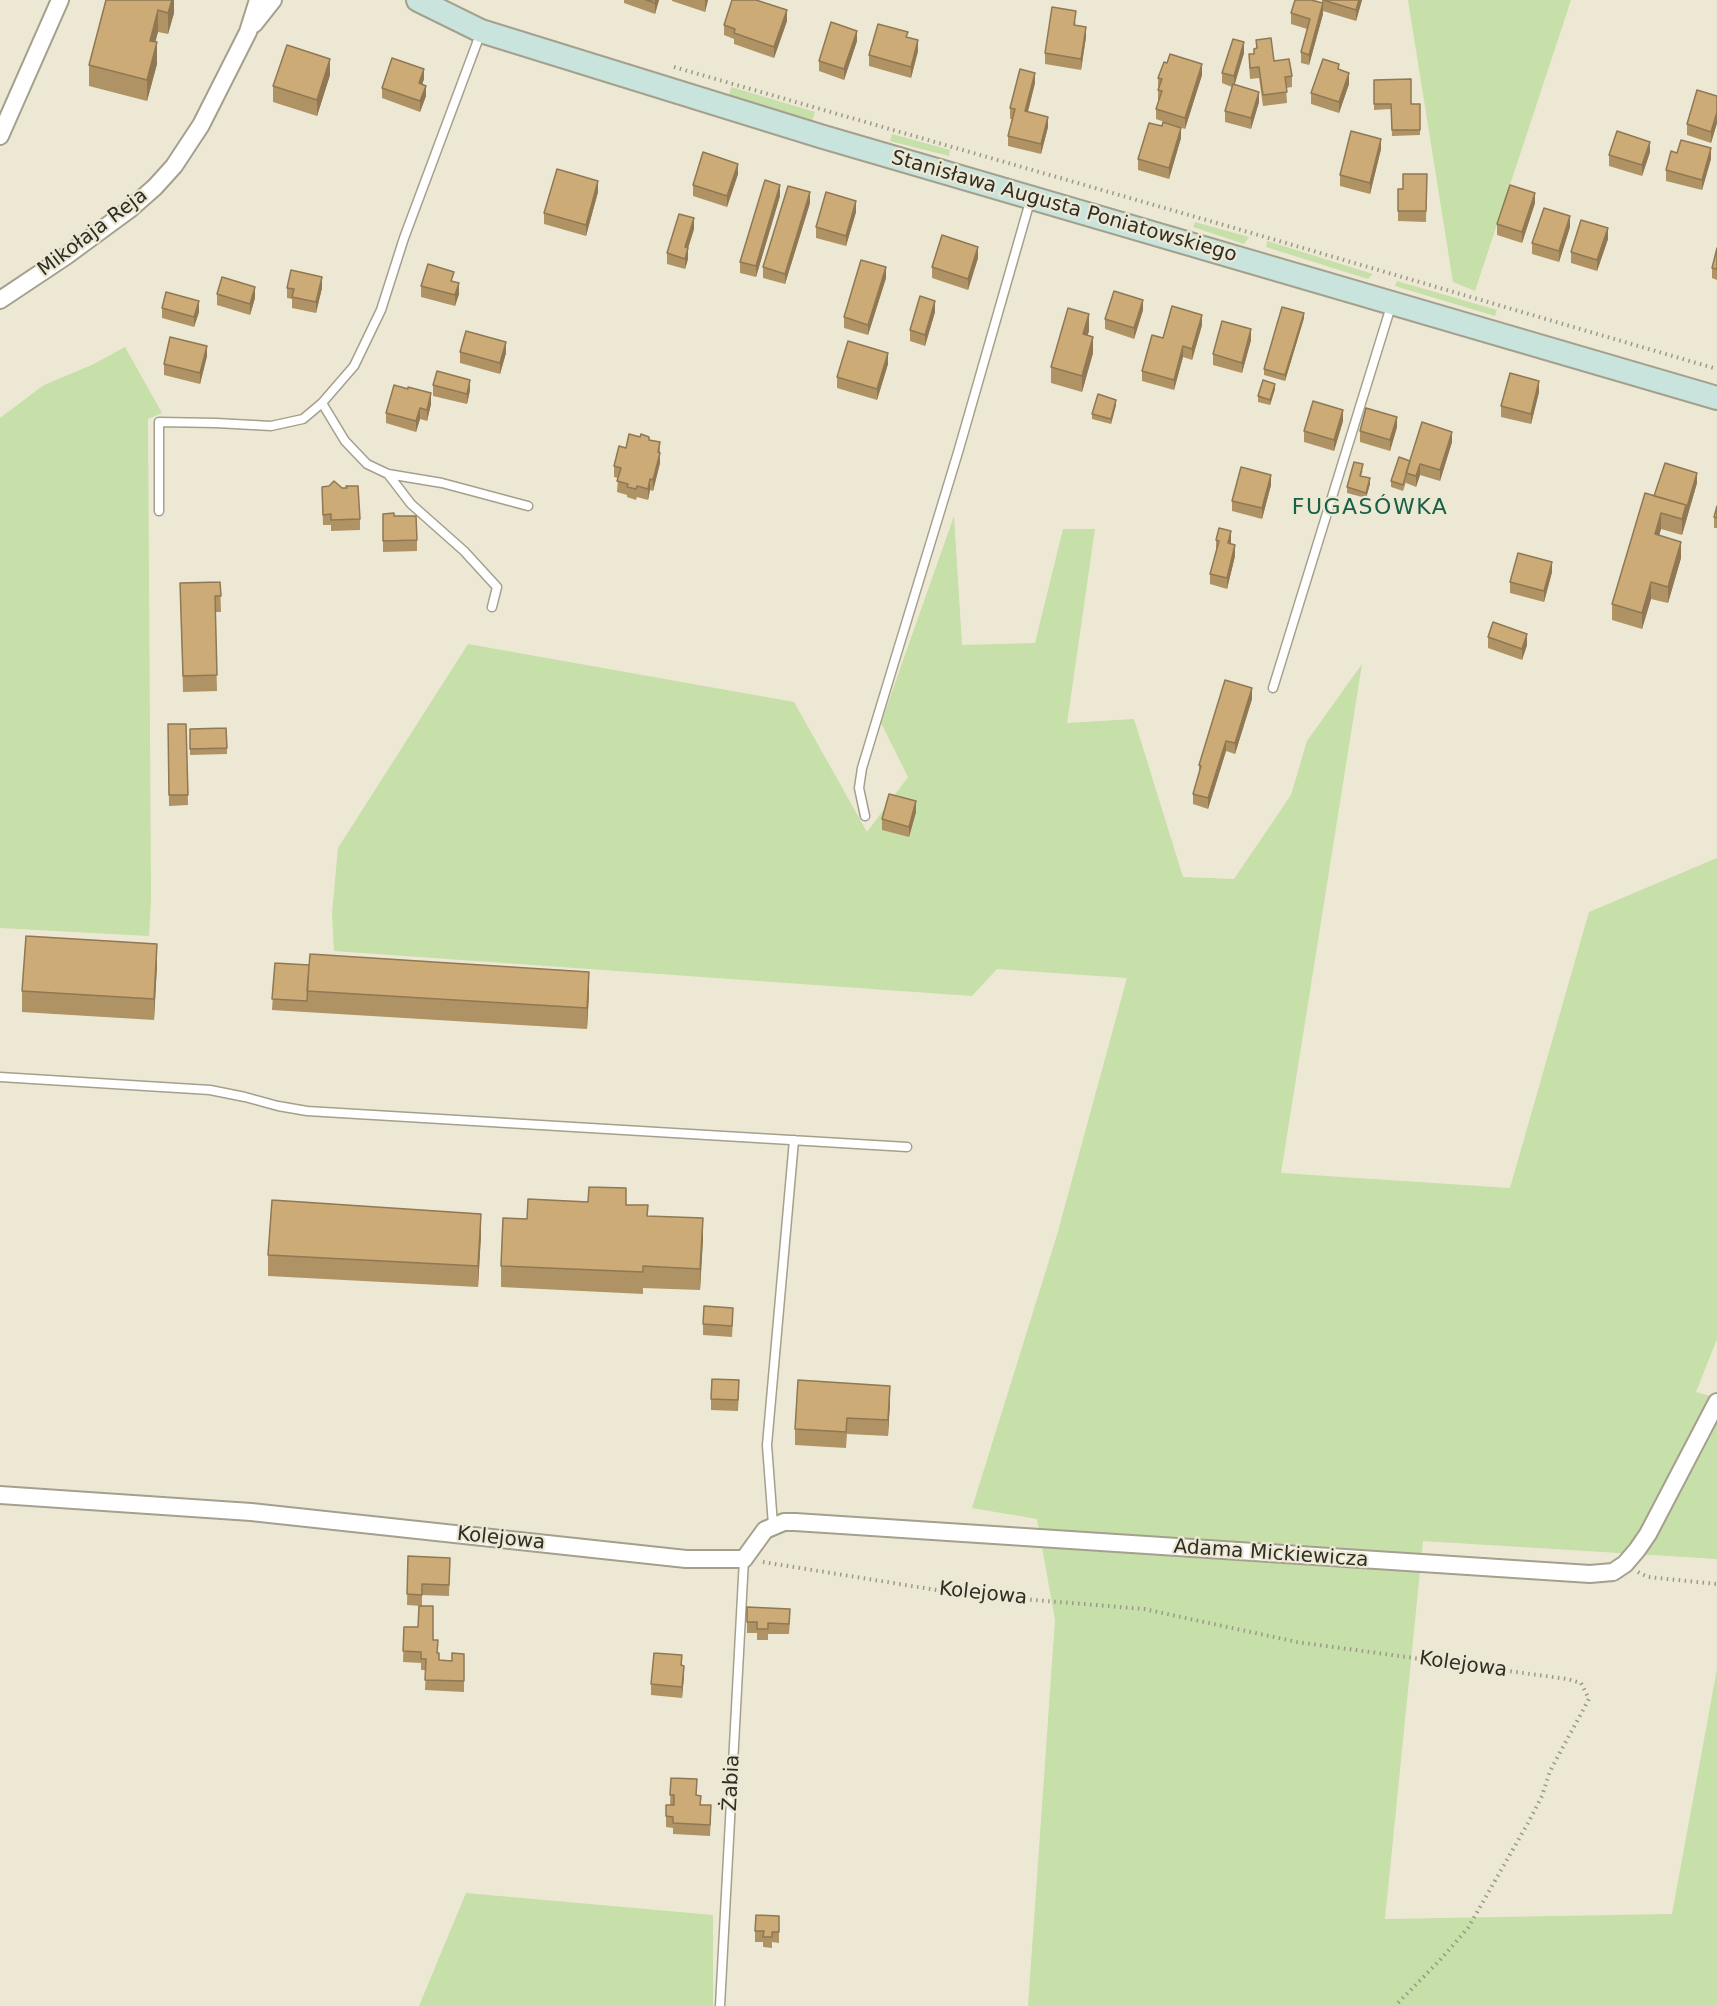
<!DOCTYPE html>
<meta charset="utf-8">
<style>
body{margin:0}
canvas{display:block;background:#ece8d3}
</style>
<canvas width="1717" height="2006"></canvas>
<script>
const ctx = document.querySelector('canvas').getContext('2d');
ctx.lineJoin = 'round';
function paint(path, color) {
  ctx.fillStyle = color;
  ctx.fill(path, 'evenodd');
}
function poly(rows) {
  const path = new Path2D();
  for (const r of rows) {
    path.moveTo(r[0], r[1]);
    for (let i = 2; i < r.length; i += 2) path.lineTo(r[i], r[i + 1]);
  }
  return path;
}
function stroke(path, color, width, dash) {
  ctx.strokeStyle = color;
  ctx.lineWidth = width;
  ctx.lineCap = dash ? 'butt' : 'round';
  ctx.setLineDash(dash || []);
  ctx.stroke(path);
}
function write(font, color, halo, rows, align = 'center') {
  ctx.font = font + ' "DejaVu Sans",sans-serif';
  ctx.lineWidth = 4.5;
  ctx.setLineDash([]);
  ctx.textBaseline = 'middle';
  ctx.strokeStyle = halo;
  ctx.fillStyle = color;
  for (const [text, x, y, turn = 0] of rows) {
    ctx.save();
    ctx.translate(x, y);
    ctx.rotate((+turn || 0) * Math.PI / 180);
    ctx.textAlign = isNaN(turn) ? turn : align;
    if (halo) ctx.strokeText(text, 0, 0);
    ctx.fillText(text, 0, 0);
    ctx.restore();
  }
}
paint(poly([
 [1408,0,1571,0,1475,291,1453,282],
 [731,87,815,112,812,121,729,97],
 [892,134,950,150,949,156,890,141],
 [1195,222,1249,237,1244,244,1193,227],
 [1267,241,1373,274,1368,279,1266,247],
 [1397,281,1497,310,1495,316,1395,286],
 [125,347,162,413,148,419,151,898,149,936,0,928,0,418,44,385,94,364],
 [954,516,962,645,1035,643,1063,529,1095,529,1067,723,1134,719,1183,877,1234,879,1291,795,1307,741,1362,664,1281,1173,1510,1188,1589,912,1717,858,1717,1339,1696,1392,1717,1398,1717,1559,1423,1541,1385,1919,1672,1914,1717,1669,1717,2006,1028,2006,1055,1620,1037,1519,972,1508,1057,1235,1127,978,997,969,972,996,334,951,332,913,338,848,468,644,794,702,867,832,908,777,881,723],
 [466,1893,713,1915,713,2006,419,2006]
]), '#c7dfa9');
const lane = poly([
 [322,403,345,441,367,464,388,474,442,483,528,506],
 [388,474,411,504,464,551,497,587,492,607],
 [159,511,159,422,216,423,271,426,303,419,322,403,354,366,381,310,404,238,481,32],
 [1273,688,1392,303],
 [865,816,859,788,862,768,959,449,1031,198],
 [0,1077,210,1090,245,1097,278,1106,307,1111,907,1147],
 [773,1525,767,1445,794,1140],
 [720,2006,744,1559]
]);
const street = poly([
 [254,24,273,0],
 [0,136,60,0],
 [0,300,66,256,130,209,155,187,174,166,201,125,248,32,258,0],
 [0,1495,251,1512,686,1559,744,1559,765,1530,784,1522,795,1522,1590,1574,1613,1572,1625,1564,1637,1550,1648,1534,1717,1402]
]);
const secondary = poly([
 [418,0,481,31,820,136,1717,398]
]);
stroke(lane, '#a4a08d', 11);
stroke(street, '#a4a08d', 20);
stroke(secondary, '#a4a08d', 26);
stroke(poly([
 [674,67,1262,236,1717,369],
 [763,1562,961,1594,1144,1609,1297,1642,1567,1679,1581,1683,1589,1699,1550,1771,1542,1796,1528,1823,1468,1928,1440,1960,1395,2006],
 [1638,1572,1648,1577,1717,1584]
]), '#9b9989', 4, [1.5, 4.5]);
stroke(lane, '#fff', 8);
stroke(street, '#fff', 16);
stroke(secondary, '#c8e4dc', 22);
paint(poly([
 [106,0,174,0,174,13,168,34,158,32,155,42,157,64,147,101,89,86,89,65],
 [624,0,659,0,655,14,624,3],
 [672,0,708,0,705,12,672,1],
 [1322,0,1362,0,1356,21,1323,11,1323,14,1309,65,1301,63,1301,52,1307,29,1291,24,1291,13,1322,3],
 [787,21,774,58,734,44,734,39,724,35,724,25],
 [1076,22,1075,25,1086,37,1081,70,1045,64,1045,53],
 [908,37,918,51,911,78,869,66,869,55],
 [1256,40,1274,61,1292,76,1292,87,1286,88,1287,103,1263,106,1259,78,1250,79,1249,65,1249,54,1254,54,1254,49,1256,48],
 [857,41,844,80,819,71,819,61],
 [1244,53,1234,85,1259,102,1251,129,1225,122,1225,111,1232,87,1222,83,1222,73],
 [1339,70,1349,84,1339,113,1311,104,1311,93],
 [330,75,317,116,273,102,273,86],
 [1202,75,1185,129,1156,119,1156,109,1159,101,1158,100,1158,78],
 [424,79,422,84,426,96,420,112,382,98,382,88],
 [1374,80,1411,104,1420,104,1420,135,1392,136,1391,109,1374,110],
 [1035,83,1028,112,1048,127,1041,154,1008,146,1008,136,1012,119,1010,119,1010,108],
 [1717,96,1717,123,1711,143,1687,135,1687,124],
 [1162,126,1181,138,1169,179,1138,170,1138,159],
 [1381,149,1370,194,1340,186,1340,175],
 [1650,152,1642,176,1609,166,1609,155],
 [1711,159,1702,190,1666,181,1666,170],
 [738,174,727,207,693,196,693,185],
 [1427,174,1426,222,1398,221,1398,189,1403,189],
 [598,192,586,236,544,224,544,213],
 [780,196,756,277,740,273,740,262],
 [810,203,785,284,763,278,763,267],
 [1535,203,1522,243,1497,235,1497,224],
 [856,212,846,246,816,238,816,227],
 [1570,227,1559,262,1532,254,1532,243],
 [694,229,688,248,688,259,685,269,667,264,667,253],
 [1608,239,1597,271,1571,263,1571,252],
 [1717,248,1717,280,1712,278,1712,268],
 [978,258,968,290,932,278,932,267],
 [886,278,868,335,844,328,844,317],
 [454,282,459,294,455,306,421,297,421,286],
 [287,288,322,288,316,313,292,308,292,299,287,298],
 [217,294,255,298,250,315,217,305],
 [162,308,199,312,194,327,162,318],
 [1143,310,1134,339,1105,329,1105,319],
 [935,312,925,346,910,341,910,330],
 [1304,318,1285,381,1264,375,1264,369],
 [1202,325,1192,360,1183,357,1174,390,1142,381,1142,371,1163,338],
 [1089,331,1087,336,1093,353,1082,392,1051,383,1051,367],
 [1251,340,1242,373,1213,365,1213,354],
 [460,352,506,353,500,374,460,363],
 [207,356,200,384,164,375,164,364],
 [888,364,877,400,837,388,837,377],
 [433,385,470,390,467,404,433,396],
 [408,389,431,404,427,421,420,419,416,432,386,423,386,413],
 [1275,389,1270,405,1258,402,1258,396],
 [1539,392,1531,424,1501,417,1501,406],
 [1116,405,1111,424,1092,419,1092,414],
 [1343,421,1334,451,1304,442,1304,431],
 [1397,427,1390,451,1360,442,1360,431],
 [649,440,660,442,660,463,653,491,650,490,648,500,637,497,636,500,627,497,627,495,617,492,618,478,614,477,614,466,626,448],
 [1452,442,1440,481,1420,475,1416,487,1406,483,1406,482,1403,491,1391,487,1391,481,1410,461],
 [1363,470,1361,476,1370,484,1366,498,1347,493,1347,487],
 [1697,483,1682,535,1661,529,1659,535,1681,558,1668,603,1651,599,1642,629,1612,620,1612,604,1654,496],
 [1271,485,1262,519,1232,511,1232,501],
 [322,487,360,519,360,530,331,531,331,525,323,525],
 [1717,506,1717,528,1714,528,1714,517],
 [383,514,394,516,417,540,417,551,383,552],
 [1216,540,1231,542,1230,544,1235,556,1227,589,1210,584,1210,574,1216,551],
 [1552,572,1544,602,1510,593,1510,582],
 [220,582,221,612,215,612,217,691,183,692,180,583],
 [1488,637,1527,645,1522,660,1488,648],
 [1252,699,1235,754,1226,751,1208,809,1193,804,1193,794,1199,775,1199,765],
 [168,724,186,724,188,805,169,806],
 [190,729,227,748,227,754,190,755],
 [916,812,909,837,882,830,882,819],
 [275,963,589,993,587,1029,272,1010],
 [157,965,154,1020,22,1012,22,991],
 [626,1205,648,1216,703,1239,700,1290,643,1288,643,1294,501,1287,501,1266,527,1219],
 [481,1235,478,1287,268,1276,268,1255],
 [733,1319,732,1337,703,1335,703,1324],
 [739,1391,738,1411,711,1410,711,1399],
 [890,1402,888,1436,847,1434,846,1448,795,1445,795,1429],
 [408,1556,450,1558,449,1596,422,1595,422,1606,407,1605],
 [747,1607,790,1620,789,1634,768,1634,768,1640,757,1640,757,1633,747,1633],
 [404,1627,437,1653,439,1660,452,1661,464,1654,464,1692,425,1690,426,1670,421,1670,421,1663,403,1662],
 [682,1665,684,1676,682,1698,651,1695,651,1684],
 [671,1778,696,1795,701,1805,711,1816,710,1836,673,1834,673,1828,666,1827,666,1816,670,1805],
 [779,1916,779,1943,772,1942,772,1948,763,1947,763,1942,755,1942,755,1931]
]), '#af9365');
paint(poly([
 [172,0,174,0,174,13,168,34,168,13],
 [656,0,659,0,655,14,655,3],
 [705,0,708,0,705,12],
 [1359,0,1362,0,1356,21,1356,10],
 [1323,3,1323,14,1309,65,1309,55],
 [158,10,158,32,150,62,150,41],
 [787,10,787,21,774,58,774,47],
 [1086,27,1086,37,1081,70,1081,59],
 [857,31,857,41,844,80,844,69],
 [918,40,918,51,911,78,911,67],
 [157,42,157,64,147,101,147,80],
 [1244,42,1244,53,1234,87,1234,76],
 [330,59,330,75,317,116,317,100],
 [1202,64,1202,75,1185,129,1185,118],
 [424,69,424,79,419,94,419,83],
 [1035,73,1035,83,1025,122,1025,111],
 [1349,73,1349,84,1339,113,1339,102],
 [426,86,426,96,420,112,420,101],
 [1259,92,1259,102,1251,129,1251,118],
 [1717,112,1717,123,1711,143,1711,132],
 [1048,117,1048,127,1041,154,1041,144],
 [1181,128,1181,138,1169,179,1169,168],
 [1381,139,1381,149,1370,194,1370,183],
 [1650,142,1650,152,1642,176,1642,165],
 [1711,148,1711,159,1702,190,1702,180],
 [738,164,738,174,727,207,727,196],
 [598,181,598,192,586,236,586,225],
 [780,185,780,196,756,277,756,266],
 [810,192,810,203,785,284,785,274],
 [1535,193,1535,203,1522,243,1522,232],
 [856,201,856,212,846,246,846,236],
 [1570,216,1570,227,1559,262,1559,251],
 [694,218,694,229,685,258,685,247],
 [1608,228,1608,239,1597,271,1597,260],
 [978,247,978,258,968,290,968,279],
 [688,248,688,259,685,269,685,259],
 [886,267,886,278,868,335,868,325],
 [322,277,322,288,316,313,316,302],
 [459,283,459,294,455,306,455,295],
 [255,287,255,298,250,315,250,304],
 [1143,300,1143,310,1134,339,1134,328],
 [199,301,199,312,194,327,194,317],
 [935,301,935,312,925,346,925,335],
 [1304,313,1304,318,1285,381,1285,375],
 [1089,314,1089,331,1083,350,1083,334],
 [1202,315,1202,325,1192,360,1192,349],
 [1251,329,1251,340,1242,373,1242,363],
 [1093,337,1093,353,1082,392,1082,376],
 [506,342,506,353,500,374,500,363],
 [207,346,207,356,200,384,200,373],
 [1183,346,1183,357,1174,390,1174,380],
 [888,353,888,364,877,400,877,389],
 [470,380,470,390,467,404,467,394],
 [1539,381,1539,392,1531,424,1531,414],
 [1275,384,1275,389,1270,405,1270,400],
 [431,393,431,404,427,421,427,410],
 [1116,400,1116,405,1111,424,1111,419],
 [420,408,420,419,416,432,416,421],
 [1343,410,1343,421,1334,451,1334,440],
 [1397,417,1397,427,1390,451,1390,440],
 [1452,432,1452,442,1440,481,1440,470],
 [660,453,660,463,653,491,653,480],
 [1420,464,1420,475,1416,487,1416,476],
 [1697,473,1697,483,1686,521,1686,510],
 [1271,475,1271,485,1262,519,1262,508],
 [1370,478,1370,484,1366,498,1366,493],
 [650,479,650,490,648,500,648,489],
 [1686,505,1686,521,1682,535,1682,519],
 [1661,513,1661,529,1655,550,1655,534],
 [1231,531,1231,542,1228,554,1228,543],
 [1681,542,1681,558,1668,603,1668,587],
 [1235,545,1235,556,1227,589,1227,578],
 [1552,562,1552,572,1544,602,1544,591],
 [1651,582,1651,599,1642,629,1642,613],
 [1527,634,1527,645,1522,660,1522,649],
 [1252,688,1252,699,1235,754,1235,743],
 [1226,741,1226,751,1208,809,1208,798],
 [916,801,916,812,909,837,909,827],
 [157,944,157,965,154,1020,154,999],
 [589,972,589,993,587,1029,587,1008],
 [481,1214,481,1235,478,1287,478,1266],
 [703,1218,703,1239,700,1290,700,1269],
 [890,1386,890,1402,888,1436,888,1420],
 [684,1666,684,1676,682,1698,682,1687]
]), '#8f7853');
const building = poly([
 [106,0,172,0,168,13,158,10,150,41,157,42,147,80,89,65,106,0],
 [646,0,656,0,655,3,646,0],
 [732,0,756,0,787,10,774,47,734,33,735,29,724,25,732,0],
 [1295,0,1311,0,1323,3,1309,55,1301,52,1310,19,1291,13,1295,0],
 [1323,0,1359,0,1356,10,1323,0],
 [1052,7,1076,11,1074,25,1086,27,1081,59,1045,53,1052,7],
 [831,22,857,31,844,69,819,61,831,22],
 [878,24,908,32,906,37,918,40,911,67,869,55,878,24],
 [1271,38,1274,61,1289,59,1292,76,1285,77,1287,92,1263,95,1259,67,1250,68,1249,54,1254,54,1254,49,1257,48,1256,40,1271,38],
 [1233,39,1244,42,1234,76,1222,73,1233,39],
 [287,45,330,59,317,100,273,86,287,45],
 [1170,54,1202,64,1185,118,1156,109,1162,91,1158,90,1162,79,1158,78,1164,62,1167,63,1170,54],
 [392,58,424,69,419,83,426,86,420,101,382,88,392,58],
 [1323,59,1339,64,1338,69,1349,73,1339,102,1311,93,1323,59],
 [1020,69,1035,73,1025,111,1048,117,1041,144,1008,136,1015,109,1010,108,1020,69],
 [1411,79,1411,104,1420,104,1420,130,1392,130,1391,104,1374,104,1374,80,1411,79],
 [1233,84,1259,92,1251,118,1225,111,1233,84],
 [1697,90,1717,96,1717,112,1711,132,1687,124,1697,90],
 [1163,122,1181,128,1169,168,1138,159,1149,123,1162,126,1163,122],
 [1351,131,1381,139,1370,183,1340,175,1351,131],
 [1617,131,1650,142,1642,165,1609,155,1617,131],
 [1681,140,1711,148,1702,180,1666,170,1671,151,1677,153,1681,140],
 [703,152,738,164,727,196,693,185,703,152],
 [557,169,598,181,586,225,544,213,557,169],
 [1403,174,1427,174,1426,211,1398,211,1398,189,1403,189,1403,174],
 [765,180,780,185,756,266,740,262,765,180],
 [1510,185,1535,193,1522,232,1497,224,1510,185],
 [788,186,810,192,785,274,763,267,788,186],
 [826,192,856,201,846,236,816,227,826,192],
 [1544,208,1570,216,1559,251,1532,243,1544,208],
 [679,214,694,218,685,247,688,248,685,259,667,253,679,214],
 [1581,220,1608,228,1597,260,1571,252,1581,220],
 [942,235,978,247,968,279,932,267,942,235],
 [1717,248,1717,269,1712,268,1717,248],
 [861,260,886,267,868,325,844,317,861,260],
 [428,264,454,272,451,281,459,283,455,295,421,286,428,264],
 [291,270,322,277,316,302,292,297,294,289,287,288,291,270],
 [222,277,255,287,250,304,217,294,222,277],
 [1114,291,1143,300,1134,328,1105,319,1114,291],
 [166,292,199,301,194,317,162,308,166,292],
 [920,296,935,301,925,335,910,330,920,296],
 [1172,306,1202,315,1192,349,1183,346,1174,380,1142,371,1152,335,1163,338,1172,306],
 [1282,307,1304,313,1285,375,1264,369,1282,307],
 [1068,308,1089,314,1083,334,1093,337,1082,376,1051,367,1068,308],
 [1222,321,1251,329,1242,363,1213,354,1222,321],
 [466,331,506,342,500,363,460,352,466,331],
 [170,337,207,346,200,373,164,364,170,337],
 [848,341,888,353,877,389,837,377,848,341],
 [437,371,470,380,467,394,433,385,437,371],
 [1510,373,1539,381,1531,414,1501,406,1510,373],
 [1263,380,1275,384,1270,400,1258,396,1263,380],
 [394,385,408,389,408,387,431,393,427,410,420,408,416,421,386,413,394,385],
 [1098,394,1116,400,1111,419,1092,414,1098,394],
 [1313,401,1343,410,1334,440,1304,431,1313,401],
 [1366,408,1397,417,1390,440,1360,431,1366,408],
 [1422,422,1452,432,1440,470,1420,464,1416,476,1406,473,1422,422],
 [629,434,640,437,641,434,649,437,649,440,660,442,658,452,660,453,653,480,650,479,648,489,637,486,636,489,627,487,628,484,617,481,621,468,614,466,619,446,626,448,629,434],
 [1399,457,1410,461,1403,485,1391,481,1399,457],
 [1354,462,1363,464,1360,476,1370,478,1366,493,1347,487,1354,462],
 [1665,463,1697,473,1686,510,1686,505,1654,496,1665,463],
 [1241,467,1271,475,1262,508,1232,501,1241,467],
 [334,481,342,488,347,488,346,486,358,486,360,519,331,520,331,514,323,515,322,487,329,486,334,481],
 [1645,493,1686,505,1682,519,1661,513,1655,534,1681,542,1668,587,1651,582,1642,613,1612,604,1645,493],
 [1717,506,1717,518,1714,517,1717,506],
 [394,513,394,516,416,516,417,540,383,541,383,514,394,513],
 [1219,528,1231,531,1228,543,1235,545,1227,578,1210,574,1219,541,1216,540,1219,528],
 [1518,553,1552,562,1544,591,1510,582,1518,553],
 [220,582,221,596,215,596,217,675,183,676,180,583,220,582],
 [1493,622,1527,634,1522,649,1488,637,1493,622],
 [1225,680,1252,688,1235,743,1226,741,1208,798,1193,794,1201,766,1199,765,1225,680],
 [168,724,186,724,188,795,169,795,168,724],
 [226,728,227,748,190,749,190,729,226,728],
 [889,794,916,801,909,827,882,819,889,794],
 [26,936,157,944,154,999,22,991,26,936],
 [310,954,589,972,587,1008,307,991,310,954],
 [275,963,309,965,307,1001,272,999,275,963],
 [589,1187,626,1188,626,1205,648,1205,647,1216,703,1218,700,1269,643,1266,643,1272,501,1266,503,1218,527,1219,528,1199,588,1202,589,1187],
 [272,1200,481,1214,478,1266,268,1255,272,1200],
 [704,1306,733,1308,732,1326,703,1324,704,1306],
 [712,1379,739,1380,738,1400,711,1399,712,1379],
 [798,1380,890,1386,888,1420,847,1418,846,1432,795,1429,798,1380],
 [408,1556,450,1558,449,1585,422,1584,422,1595,407,1594,408,1556],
 [419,1606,433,1606,433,1640,438,1640,437,1653,439,1653,439,1660,452,1661,452,1653,464,1654,464,1681,425,1680,426,1659,421,1659,421,1652,403,1651,404,1627,418,1627,419,1606],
 [747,1607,790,1609,789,1624,768,1623,768,1629,757,1629,757,1622,747,1622,747,1607],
 [654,1653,682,1655,681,1665,684,1666,682,1687,651,1684,654,1653],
 [671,1778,697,1779,696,1795,701,1796,700,1805,711,1805,710,1825,673,1823,673,1817,666,1816,666,1805,674,1805,674,1795,670,1795,671,1778],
 [756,1915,779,1916,779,1932,772,1932,772,1937,763,1937,764,1931,755,1931,756,1915]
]);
paint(building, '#ccab76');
stroke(building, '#8f7853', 1.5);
write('20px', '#2f2e26', '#ece8d3', [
 ["Stanisława Augusta Poniatowskiego",1064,207,16],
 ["Mikołaja Reja",93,233,-37],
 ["Kolejowa",501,1539,6],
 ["Adama Mickiewicza",1271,1554,4],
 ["Kolejowa",983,1594,6],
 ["Kolejowa",1463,1665,8],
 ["Żabia",732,1783,-87]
]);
ctx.letterSpacing = '1.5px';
write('22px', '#186048', '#ece8d3', [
 ["FUGASÓWKA",1370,508]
]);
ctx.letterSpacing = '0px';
</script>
